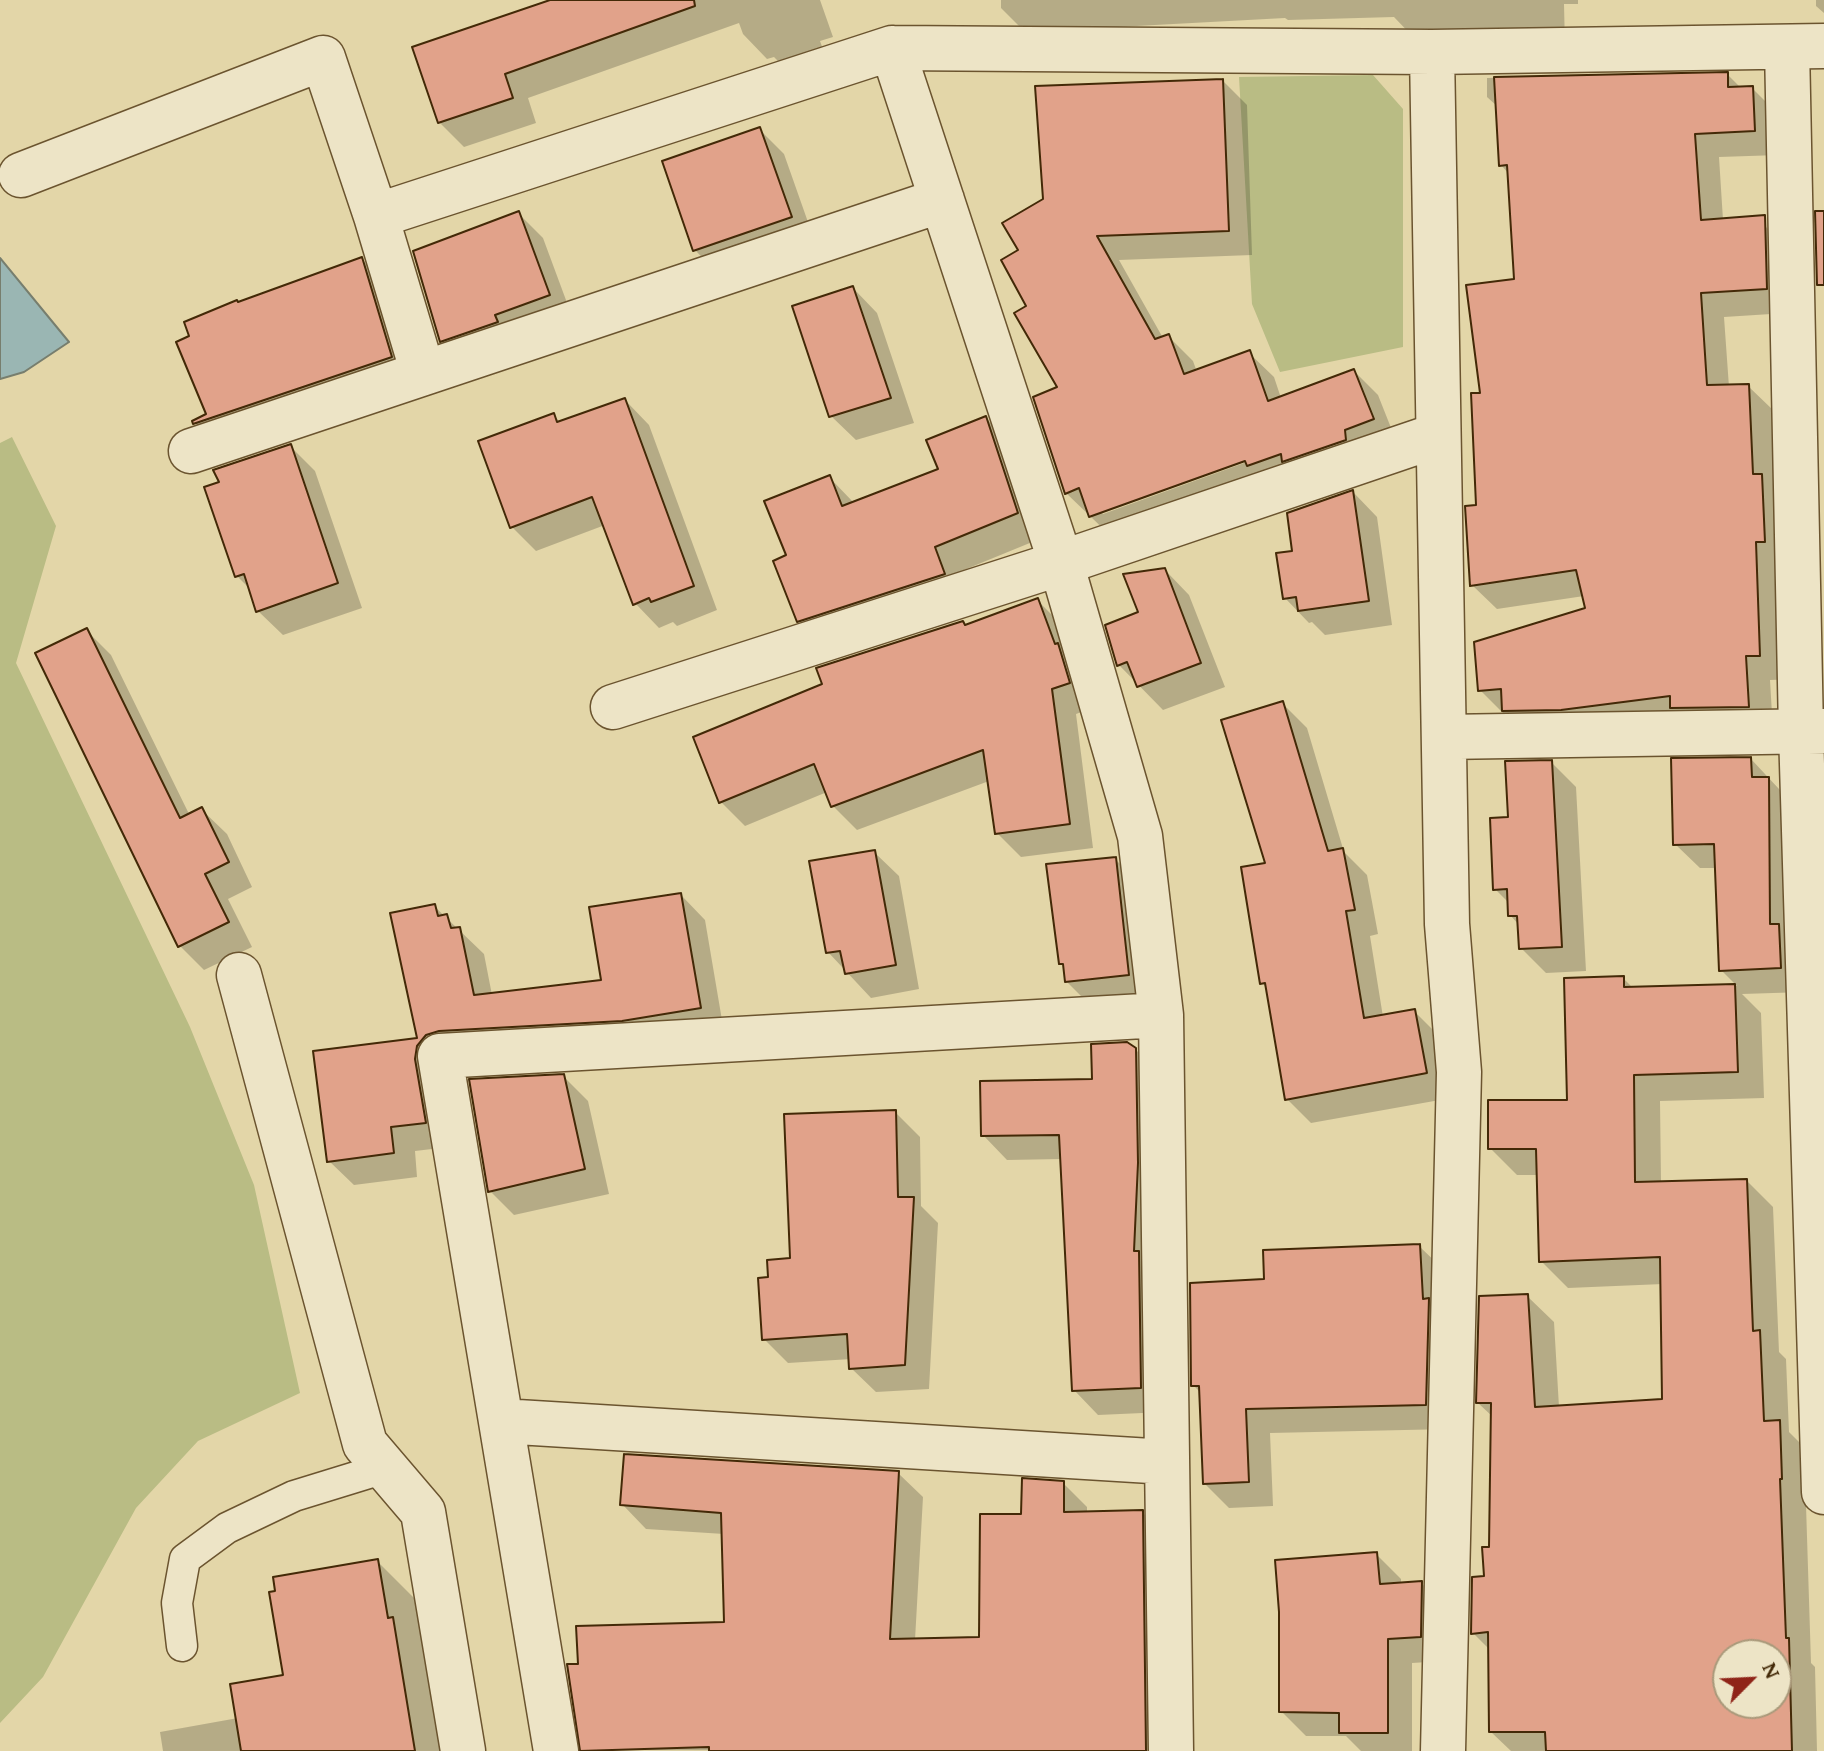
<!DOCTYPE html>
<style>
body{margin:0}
#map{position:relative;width:1824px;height:1751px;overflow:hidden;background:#e3d6a8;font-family:"Gentium Book Plus",serif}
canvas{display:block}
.north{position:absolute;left:1712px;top:1639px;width:80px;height:80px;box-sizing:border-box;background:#ede4c6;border:2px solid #a9997a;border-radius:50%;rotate:66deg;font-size:22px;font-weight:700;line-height:32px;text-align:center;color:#432907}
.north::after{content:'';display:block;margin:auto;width:28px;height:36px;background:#8f2418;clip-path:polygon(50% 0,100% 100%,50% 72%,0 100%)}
</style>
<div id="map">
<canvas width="1824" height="1751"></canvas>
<div class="north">N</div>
</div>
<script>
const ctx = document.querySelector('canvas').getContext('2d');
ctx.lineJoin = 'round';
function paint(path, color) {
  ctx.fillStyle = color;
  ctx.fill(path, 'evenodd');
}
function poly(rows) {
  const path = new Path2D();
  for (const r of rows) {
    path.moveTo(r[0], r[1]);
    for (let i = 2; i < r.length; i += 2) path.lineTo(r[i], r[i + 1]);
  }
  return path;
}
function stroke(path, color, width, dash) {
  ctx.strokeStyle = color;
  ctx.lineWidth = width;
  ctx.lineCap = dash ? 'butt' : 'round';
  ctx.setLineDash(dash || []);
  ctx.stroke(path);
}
paint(poly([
 [1373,75,1403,109,1403,347,1280,372,1252,304,1239,77],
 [12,437,56,526,16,663,190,1027,254,1185,300,1393,198,1441,136,1508,43,1677,0,1723,0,443]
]), '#b9bc84');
const water = poly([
 [0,258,69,342,24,372,0,379,0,258]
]);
paint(water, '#9ab6b3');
stroke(water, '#777e6e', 2);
paint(poly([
 [551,0,820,0,833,37,820,41,825,55,785,68,774,57,767,59,743,34,739,23,528,98,536,123,464,147,439,122],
 [1001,0,1578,0,1578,4,1564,4,1565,47,1417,41,1394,17,1288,20,1285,18,1025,32,1001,8],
 [1816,0,1824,0,1824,13,1816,6],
 [1727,74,1741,88,1752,88,1777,113,1779,155,1719,157,1723,220,1757,218,1781,242,1787,313,1724,317,1729,387,1748,386,1773,410,1798,679,1770,680,1773,731,1504,714,1480,690,1587,610,1584,596,1497,609,1472,585,1478,507,1482,395,1516,281,1509,174,1501,165,1498,107,1487,97,1487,78],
 [1223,81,1247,105,1252,255,1119,260,1163,338,1168,336,1193,361,1197,372,1249,353,1274,377,1281,398,1354,371,1378,395,1397,443,1116,541,1066,493,1060,388,1029,306,1020,251,1046,200],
 [1254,455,1255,459,1103,514,1100,511],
 [759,129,784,154,815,242,719,275,695,250],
 [519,214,543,238,573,319,466,365,441,340],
 [362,259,386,284,416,382,219,447,194,422,208,415],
 [853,288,877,313,914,423,856,440,831,416],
 [625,400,649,425,717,610,677,626,673,622,659,628,635,603,605,525,536,551,512,527,553,415,560,422],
 [986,418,1010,443,1042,538,959,572,968,599,824,645,799,620,789,556,829,477,854,503,941,470],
 [290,446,315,471,362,608,283,635,258,611,251,590,237,576],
 [1353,492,1377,517,1392,625,1325,635,1312,622,1309,623,1285,598,1294,552],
 [1165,570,1189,595,1225,687,1163,710,1119,665,1140,613],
 [1037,600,1062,625,1093,708,1076,714,1093,848,1021,857,997,833,989,781,857,830,833,806,827,792,745,826,721,802,967,627],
 [86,630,111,655,190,816,202,810,227,834,252,887,228,899,252,947,204,970,180,946],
 [1282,703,1307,728,1344,852,1367,875,1378,934,1370,936,1383,1017,1414,1011,1439,1036,1451,1098,1311,1123,1287,1099,1268,989,1262,983,1268,864],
 [1751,759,1793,804,1805,992,1742,994,1761,1013,1764,1098,1660,1101,1661,1183,1747,1181,1773,1207,1779,1352,1786,1359,1789,1432,1806,1449,1808,1505,1806,1505,1811,1663,1815,1667,1817,1751,1511,1751,1491,1732,1490,1650,1473,1633,1491,1549,1493,1417,1478,1403,1527,1296,1554,1322,1559,1407,1664,1401,1663,1284,1568,1288,1541,1261,1538,1175,1517,1175,1490,1148,1569,1102,1623,978,1633,988,1737,986,1721,970,1717,868,1700,868,1675,844],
 [1728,1655,1776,1655,1776,1703,1728,1703],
 [1551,762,1576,787,1586,971,1546,973,1521,948,1520,926,1510,915,1509,903,1495,889,1510,819],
 [874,852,899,876,919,989,871,998,828,952],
 [1115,859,1139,883,1153,999,1091,1006,1067,982,1065,968,1061,963],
 [681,895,705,920,724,1032,451,1059,449,1147,415,1151,417,1177,354,1185,329,1161,419,1040,434,906,484,954,492,995,603,981],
 [1135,1049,1160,1074,1165,1412,1098,1415,1074,1390,1062,1159,1007,1160,983,1135,1094,1081],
 [563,1076,588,1101,609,1194,514,1215,490,1191],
 [895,1112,920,1137,921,1206,938,1223,929,1389,876,1392,851,1368,851,1359,788,1363,764,1339,770,1278,792,1260],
 [1419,1246,1444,1270,1450,1429,1270,1433,1273,1506,1229,1508,1204,1483,1201,1393,1193,1385,1266,1281],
 [898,1473,923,1497,915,1640,981,1639,1023,1516,1063,1483,1087,1507,1087,1513,1142,1512,1166,1536,1169,1751,582,1750,580,1666,726,1623,724,1534,646,1529,622,1504],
 [1376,1554,1401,1579,1401,1584,1421,1583,1446,1607,1444,1661,1412,1663,1412,1751,1361,1751,1346,1736,1306,1736,1281,1711],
 [377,1561,423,1607,452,1751,163,1751,160,1732,238,1718,285,1677]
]), '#0003');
const building = poly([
 [550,0,694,0,695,6,505,74,513,98,438,123,412,47,550,0],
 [1728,72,1728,87,1753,86,1755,131,1695,134,1701,220,1765,215,1767,289,1701,293,1707,385,1749,384,1753,474,1762,474,1765,542,1756,542,1760,656,1746,656,1749,707,1670,708,1670,696,1561,710,1502,711,1501,689,1478,691,1474,642,1585,608,1576,570,1470,586,1465,506,1476,505,1471,393,1480,393,1466,285,1514,279,1507,165,1499,166,1494,77,1728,72],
 [1223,79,1229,231,1097,236,1155,339,1169,334,1184,374,1250,350,1268,401,1354,369,1374,419,1345,430,1346,440,1282,462,1281,454,1247,466,1245,461,1089,517,1079,488,1065,494,1033,397,1057,387,1014,313,1026,306,1001,260,1018,250,1002,223,1043,199,1035,86,1223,79],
 [760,127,792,217,693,251,662,161,760,127],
 [519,211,550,295,495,315,498,322,440,342,413,251,519,211],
 [1815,211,1824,211,1824,285,1817,285,1815,211],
 [362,257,392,357,193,424,192,421,206,414,176,342,189,336,184,322,237,300,238,302,362,257],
 [853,286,891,398,829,417,792,306,853,286],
 [625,398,694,586,651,602,649,598,633,605,592,497,510,528,478,441,554,413,557,422,625,398],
 [986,416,1018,513,935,547,945,574,797,622,773,561,786,555,764,501,830,475,842,506,938,469,926,440,986,416],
 [291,444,338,583,256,612,244,574,235,577,204,487,219,482,213,470,291,444],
 [1353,490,1369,601,1298,611,1296,597,1283,599,1276,553,1292,551,1287,513,1353,490],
 [1165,568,1201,663,1137,687,1127,662,1117,666,1105,625,1138,612,1123,574,1165,568],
 [1038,598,1055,644,1058,643,1070,683,1052,689,1070,824,995,834,983,750,831,807,814,764,719,803,693,737,822,684,816,668,963,621,965,625,1038,598],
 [87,628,180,818,202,807,229,862,205,874,229,922,178,947,35,653,87,628],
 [1283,701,1328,851,1343,848,1355,910,1346,911,1364,1018,1415,1009,1427,1073,1285,1100,1265,983,1260,984,1241,867,1265,863,1221,720,1283,701],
 [1751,757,1752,777,1769,777,1770,924,1779,924,1781,968,1719,971,1714,844,1673,845,1671,758,1751,757],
 [1552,760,1562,947,1519,949,1517,916,1508,916,1507,889,1493,890,1490,818,1508,817,1505,761,1552,760],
 [875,850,896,965,845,974,840,951,826,953,809,861,875,850],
 [1116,857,1129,975,1065,982,1063,964,1059,964,1046,864,1116,857],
 [681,893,701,1008,622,1021,439,1031,426,1035,417,1046,415,1059,426,1123,391,1127,394,1153,327,1162,313,1051,417,1038,390,913,435,904,438,916,447,914,451,928,460,927,474,995,601,980,589,907,681,893],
 [1624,976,1624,987,1735,984,1738,1072,1634,1075,1635,1182,1747,1179,1753,1331,1760,1330,1764,1421,1780,1420,1782,1479,1780,1479,1786,1638,1789,1638,1792,1751,1546,1751,1545,1732,1489,1732,1488,1632,1471,1634,1472,1577,1484,1576,1482,1547,1489,1547,1491,1403,1476,1403,1479,1296,1528,1294,1535,1407,1662,1399,1660,1257,1539,1262,1536,1149,1488,1149,1488,1100,1567,1100,1564,978,1624,976],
 [1728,1655,1776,1655,1776,1703,1728,1703,1728,1655],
 [1127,1042,1136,1048,1138,1163,1134,1251,1139,1251,1141,1388,1072,1391,1059,1135,981,1136,980,1081,1092,1079,1091,1044,1127,1042],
 [564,1074,585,1169,488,1192,469,1079,564,1074],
 [896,1110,898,1197,914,1197,905,1365,849,1369,847,1334,762,1340,758,1278,768,1277,767,1260,790,1258,784,1114,896,1110],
 [1420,1244,1423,1299,1429,1298,1426,1405,1246,1409,1249,1482,1203,1484,1199,1386,1191,1386,1190,1283,1264,1279,1263,1250,1420,1244],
 [624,1454,899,1471,890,1639,979,1637,980,1514,1021,1514,1022,1478,1064,1481,1064,1512,1143,1510,1146,1751,709,1751,709,1747,580,1751,567,1664,578,1664,576,1626,724,1622,721,1513,620,1505,624,1454],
 [1377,1552,1380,1584,1422,1581,1421,1637,1388,1639,1388,1733,1339,1733,1339,1713,1279,1712,1279,1612,1275,1560,1377,1552],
 [378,1559,388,1618,393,1617,415,1751,241,1751,230,1684,283,1675,269,1592,275,1591,273,1577,378,1559]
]);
paint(building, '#e1a28a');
stroke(building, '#432907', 2);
const lane = poly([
 [182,1646,177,1603,185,1559,227,1528,294,1496,385,1468]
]);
const street = poly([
 [1787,47,1801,731,1824,1492],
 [892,48,1061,563,1140,836,1161,1015,1171,1751],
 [1432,52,1447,924,1459,1072,1443,1751],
 [21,175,323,58,376,216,892,48,1432,52,1824,46],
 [376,216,423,373],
 [191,451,942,200],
 [613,707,1061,563,1438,435],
 [1444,737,1824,731],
 [239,975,365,1444,423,1512,463,1751],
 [501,1421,1167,1462],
 [556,1751,440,1056,1161,1015]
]);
stroke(lane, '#6b542f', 33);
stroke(street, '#6b542f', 47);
stroke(lane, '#ede4c6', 30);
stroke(street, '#ede4c6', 44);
</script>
